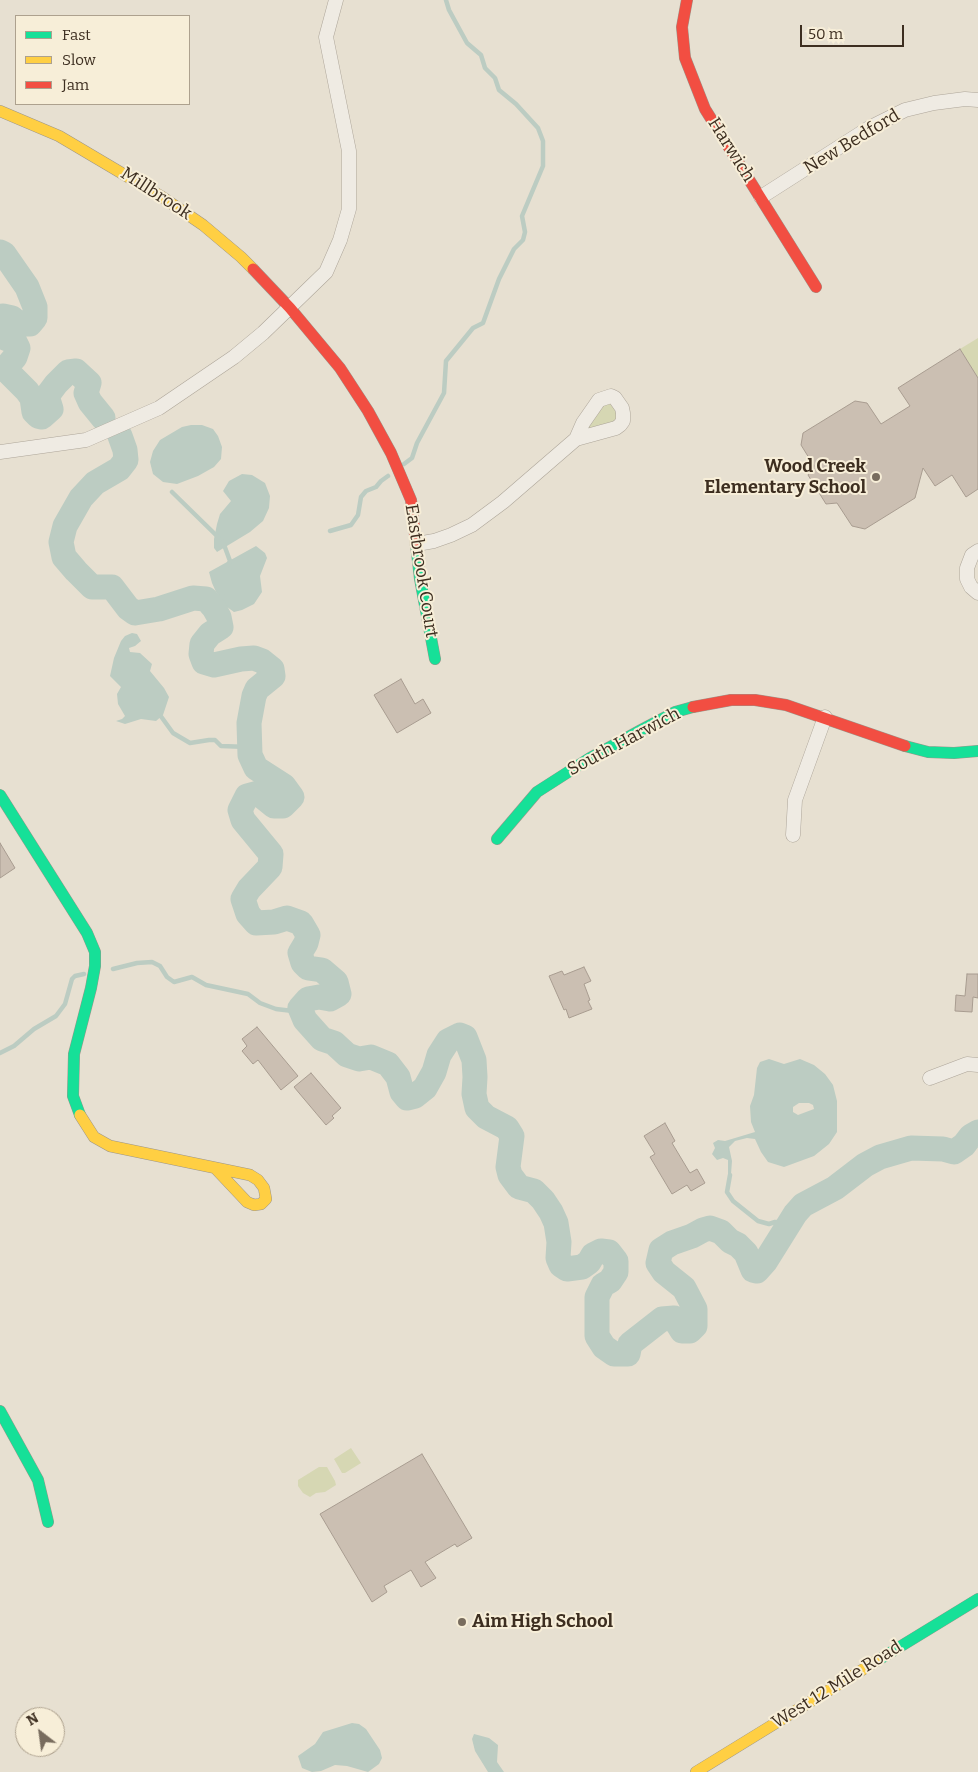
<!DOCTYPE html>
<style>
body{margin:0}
#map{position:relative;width:978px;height:1772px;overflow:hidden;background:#e7e0d1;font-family:Bitter,serif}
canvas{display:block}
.legend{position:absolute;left:15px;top:15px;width:175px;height:90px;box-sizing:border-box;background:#f7eed8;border:1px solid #ada18e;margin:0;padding:6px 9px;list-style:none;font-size:15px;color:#3d2e20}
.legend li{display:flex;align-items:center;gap:10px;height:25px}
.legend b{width:25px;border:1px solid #ada18e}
.north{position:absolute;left:15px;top:1707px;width:50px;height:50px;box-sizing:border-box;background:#f7eed8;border:1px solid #ada18e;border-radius:50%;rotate:330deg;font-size:14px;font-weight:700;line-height:20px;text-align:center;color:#3d2e20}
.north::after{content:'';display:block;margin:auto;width:18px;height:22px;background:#786c5e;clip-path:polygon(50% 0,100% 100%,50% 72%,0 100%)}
.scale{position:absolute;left:800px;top:25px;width:104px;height:22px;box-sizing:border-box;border:2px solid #3d2e20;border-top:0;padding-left:6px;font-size:15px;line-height:18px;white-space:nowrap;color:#3d2e20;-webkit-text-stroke:4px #f7eed8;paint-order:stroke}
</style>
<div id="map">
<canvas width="978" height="1772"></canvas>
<ul class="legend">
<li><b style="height:6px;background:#16e098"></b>Fast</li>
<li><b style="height:6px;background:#ffcf43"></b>Slow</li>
<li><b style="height:6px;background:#f24e42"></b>Jam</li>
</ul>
<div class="north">N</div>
<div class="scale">50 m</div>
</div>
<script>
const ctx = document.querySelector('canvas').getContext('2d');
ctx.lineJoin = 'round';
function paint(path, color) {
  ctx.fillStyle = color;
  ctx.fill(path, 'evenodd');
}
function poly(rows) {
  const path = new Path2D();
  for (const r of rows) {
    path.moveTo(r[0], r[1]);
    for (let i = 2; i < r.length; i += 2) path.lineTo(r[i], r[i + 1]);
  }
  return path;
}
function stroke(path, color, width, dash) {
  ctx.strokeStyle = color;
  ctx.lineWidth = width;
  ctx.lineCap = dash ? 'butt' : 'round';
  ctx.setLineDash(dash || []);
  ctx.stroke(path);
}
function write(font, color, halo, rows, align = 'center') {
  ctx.font = font + ' Bitter,serif';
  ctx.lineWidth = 4;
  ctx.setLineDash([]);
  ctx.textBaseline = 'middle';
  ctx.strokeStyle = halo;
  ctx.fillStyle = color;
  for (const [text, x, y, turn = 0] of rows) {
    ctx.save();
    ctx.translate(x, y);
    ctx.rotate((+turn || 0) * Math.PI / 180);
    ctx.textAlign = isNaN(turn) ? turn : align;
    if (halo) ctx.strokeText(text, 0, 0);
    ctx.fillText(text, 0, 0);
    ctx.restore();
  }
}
paint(poly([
 [978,338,978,378,960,349],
 [610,402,617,407,617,421,594,431,588,428,599,404],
 [351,1448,361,1463,345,1473,342,1473,334,1459],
 [319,1467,327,1467,335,1481,336,1485,325,1492,316,1493,310,1497,303,1493,298,1486,298,1480]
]), '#d6d7b3');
paint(poly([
 [191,425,202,425,213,429,218,436,222,447,221,459,214,467,198,476,177,484,163,482,153,474,150,462,153,451,160,440,182,427],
 [242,474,252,475,265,483,270,496,269,508,263,521,250,532,217,552,214,548,214,539,217,524,220,514,231,501,223,491,229,481],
 [256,546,265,553,267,558,260,576,262,592,254,604,242,610,234,612,227,607,216,592,212,583,209,572],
 [132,633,137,634,141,641,135,646,129,648,130,652,140,653,152,664,150,671,164,688,169,697,163,715,156,721,141,719,125,724,116,721,122,719,125,716,118,704,117,694,121,687,110,676,114,658,121,641,125,636],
 [769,1059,784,1064,800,1059,814,1065,825,1074,833,1085,837,1101,837,1132,829,1144,814,1156,784,1167,768,1162,761,1152,755,1139,747,1138,735,1141,729,1147,732,1161,731,1174,728,1175,728,1160,723,1158,717,1160,712,1154,715,1148,713,1143,718,1140,725,1141,755,1132,751,1122,750,1106,754,1095,757,1068,760,1062],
 [799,1103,809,1103,813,1105,814,1109,798,1115,793,1112,793,1107],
 [352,1723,359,1724,366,1729,380,1750,382,1758,379,1764,368,1772,347,1766,335,1765,321,1771,312,1772,302,1768,298,1756,315,1744,323,1732],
 [474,1734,489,1738,498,1745,497,1762,504,1772,488,1772,475,1751,472,1739]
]), '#bcccc2');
stroke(poly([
 [404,464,412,458,417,443,444,393,446,361,473,328,483,323,499,279,514,249,523,240,525,232,522,216,543,166,543,141,538,128,516,104,499,90,495,78,485,68,481,55,467,43,449,10,446,0],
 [172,492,218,537],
 [330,531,351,525,358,515,361,497,366,491,376,487,381,481,388,476],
 [223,542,230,561,228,565],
 [214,608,222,599,222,595],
 [160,715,173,733,190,743,209,740,215,740,221,746,248,747],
 [113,969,137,963,152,962,160,966,167,977,174,982,192,977,206,985,248,994,260,1003,276,1009,301,1012],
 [0,1053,14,1046,34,1029,56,1016,65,1004,72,979,75,976,84,974],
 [730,1175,727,1192,733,1201,758,1221,769,1224,775,1222,789,1223]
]), '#bcccc2', 4.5);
stroke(poly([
 [0,252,4,254,27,287,35,307,35,318,30,324,19,324,12,318,3,316,0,317],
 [0,336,15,342,18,348,15,357,9,364,9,373,27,391,32,398,34,412,38,416,42,417,51,409,47,396,56,384,68,372,76,371,89,383,86,393,90,402,103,418],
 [120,436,125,450,126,460,119,469,95,483,81,498,65,526,61,542,64,557,76,571,92,587,112,587,128,608,135,613,159,609,193,598,206,599,214,608,219,617,221,627,210,634,202,644,201,654,204,662,214,665,241,659,254,658,262,661,272,669,273,676,257,689,254,696,249,723,250,755,256,768,284,786,292,797,283,806,274,806,258,793,247,796,240,810,243,820,271,854,270,867,249,889,243,899,248,914,256,923,274,922,287,918,301,923,308,935,306,943,300,953,303,963,308,968,322,970,336,982,339,994,330,999,319,997,308,999,300,1008,305,1020,322,1039,334,1043,347,1055,359,1059,371,1057,388,1064,398,1077,402,1092,407,1098,415,1096,425,1088,434,1072,439,1055,448,1041,460,1035,465,1037,474,1060,475,1077,474,1094,477,1108,486,1117,507,1128,512,1136,508,1167,510,1175,519,1187,534,1191,543,1200,551,1212,556,1223,559,1242,558,1258,561,1265,567,1269,582,1267,589,1262,593,1255,601,1251,609,1252,616,1261,616,1272,610,1281,603,1285,597,1297,597,1336,604,1347,614,1354,628,1354,630,1344,662,1319,674,1318,682,1331,690,1331,695,1326,695,1309,684,1288,664,1272,658,1263,661,1250,672,1243,692,1236,703,1230,710,1228,721,1232,730,1241,738,1245,746,1253,753,1270,757,1271,765,1262,795,1214,803,1205,835,1188,865,1165,880,1157,911,1148,943,1149,954,1152,964,1145,971,1136,978,1132]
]), '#bcccc2', 25);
const building = poly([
 [960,349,978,378,978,489,966,497,952,475,935,486,923,468,915,498,865,529,852,526,837,503,826,504,808,475,814,466,801,445,803,433,855,401,867,403,881,424,910,406,898,388,960,349],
 [401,679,415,704,423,699,431,713,397,733,374,695,401,679],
 [0,843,15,868,0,878,0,843],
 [584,967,591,981,584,984,590,1000,588,1001,592,1009,569,1018,566,1009,564,1010,549,976,562,971,564,975,584,967],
 [967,974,978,974,978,998,973,997,972,1012,955,1011,956,995,965,996,967,974],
 [257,1027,298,1076,281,1090,258,1060,253,1064,242,1051,247,1046,242,1039,257,1027],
 [311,1073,341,1108,332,1116,334,1118,326,1125,294,1087,311,1073],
 [665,1123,675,1141,672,1143,690,1173,697,1169,705,1183,691,1191,687,1185,672,1194,650,1157,655,1154,644,1136,665,1123],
 [422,1454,472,1538,457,1547,455,1544,425,1562,436,1578,421,1587,411,1570,384,1586,387,1592,372,1602,320,1514,422,1454]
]);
paint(building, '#cbbfb2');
stroke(building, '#a89c90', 1);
const street = poly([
 [761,197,869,128,905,110,934,103,965,99,978,100],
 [0,452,86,440,159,408,234,357,263,333,326,272,340,240,349,209,349,151,326,37,336,0],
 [417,544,434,541,451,535,472,525,503,502,576,439,583,423,599,400,611,396,615,398,622,408,623,413,623,421,620,425,616,428,576,439],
 [978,551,972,555,967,568,967,579,971,587,978,593],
 [793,835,795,800,825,717],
 [930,1078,967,1064,978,1065]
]);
const fast = poly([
 [416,544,420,579,435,659],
 [905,746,928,752,954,753,978,751],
 [0,795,87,933,95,952,95,966,91,988,74,1054,73,1096,80,1115],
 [497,839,537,792,590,758,641,730,675,712,693,707],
 [0,1411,38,1480,48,1522],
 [875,1662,978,1599]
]);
const slow = poly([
 [0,111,59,136,162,197,203,225,241,257,253,269],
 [80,1115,94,1137,110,1146,250,1175,258,1180,264,1188,266,1199,261,1204,254,1205,247,1202,215,1168],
 [696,1772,875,1662]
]);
const jam = poly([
 [687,0,682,27,685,58,705,109,816,287],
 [253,269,290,308,340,368,368,411,391,453,411,500,416,544],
 [693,707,731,700,755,700,786,705,905,746]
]);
stroke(street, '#ada599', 15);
stroke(fast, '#9c958a', 12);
stroke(slow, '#9c958a', 12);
stroke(jam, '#9c958a', 12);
stroke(street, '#efebe3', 14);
stroke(fast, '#16e098', 11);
stroke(slow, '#ffcf43', 11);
stroke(jam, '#f24e42', 11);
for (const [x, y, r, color] of [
 [876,477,5,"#786c5e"],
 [462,1622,5,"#786c5e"]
]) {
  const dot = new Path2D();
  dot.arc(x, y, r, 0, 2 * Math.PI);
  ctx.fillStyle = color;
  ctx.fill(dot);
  stroke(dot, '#f7eed8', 2);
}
write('18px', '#3d2e20', '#f7eed8', [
 ["New Bedford",852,142,-31],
 ["Harwich",731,150,58],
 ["Millbrook",156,194,33],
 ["Eastbrook Court",421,571,81],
 ["South Harwich",624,742,-28],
 ["West 12 Mile Road",837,1685,-32]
]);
write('bold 18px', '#3d2e20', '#f7eed8', [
 ["Wood Creek",866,467],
 ["Elementary School",866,488],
 ["Aim High School",472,1622,"left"]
], 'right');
</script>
